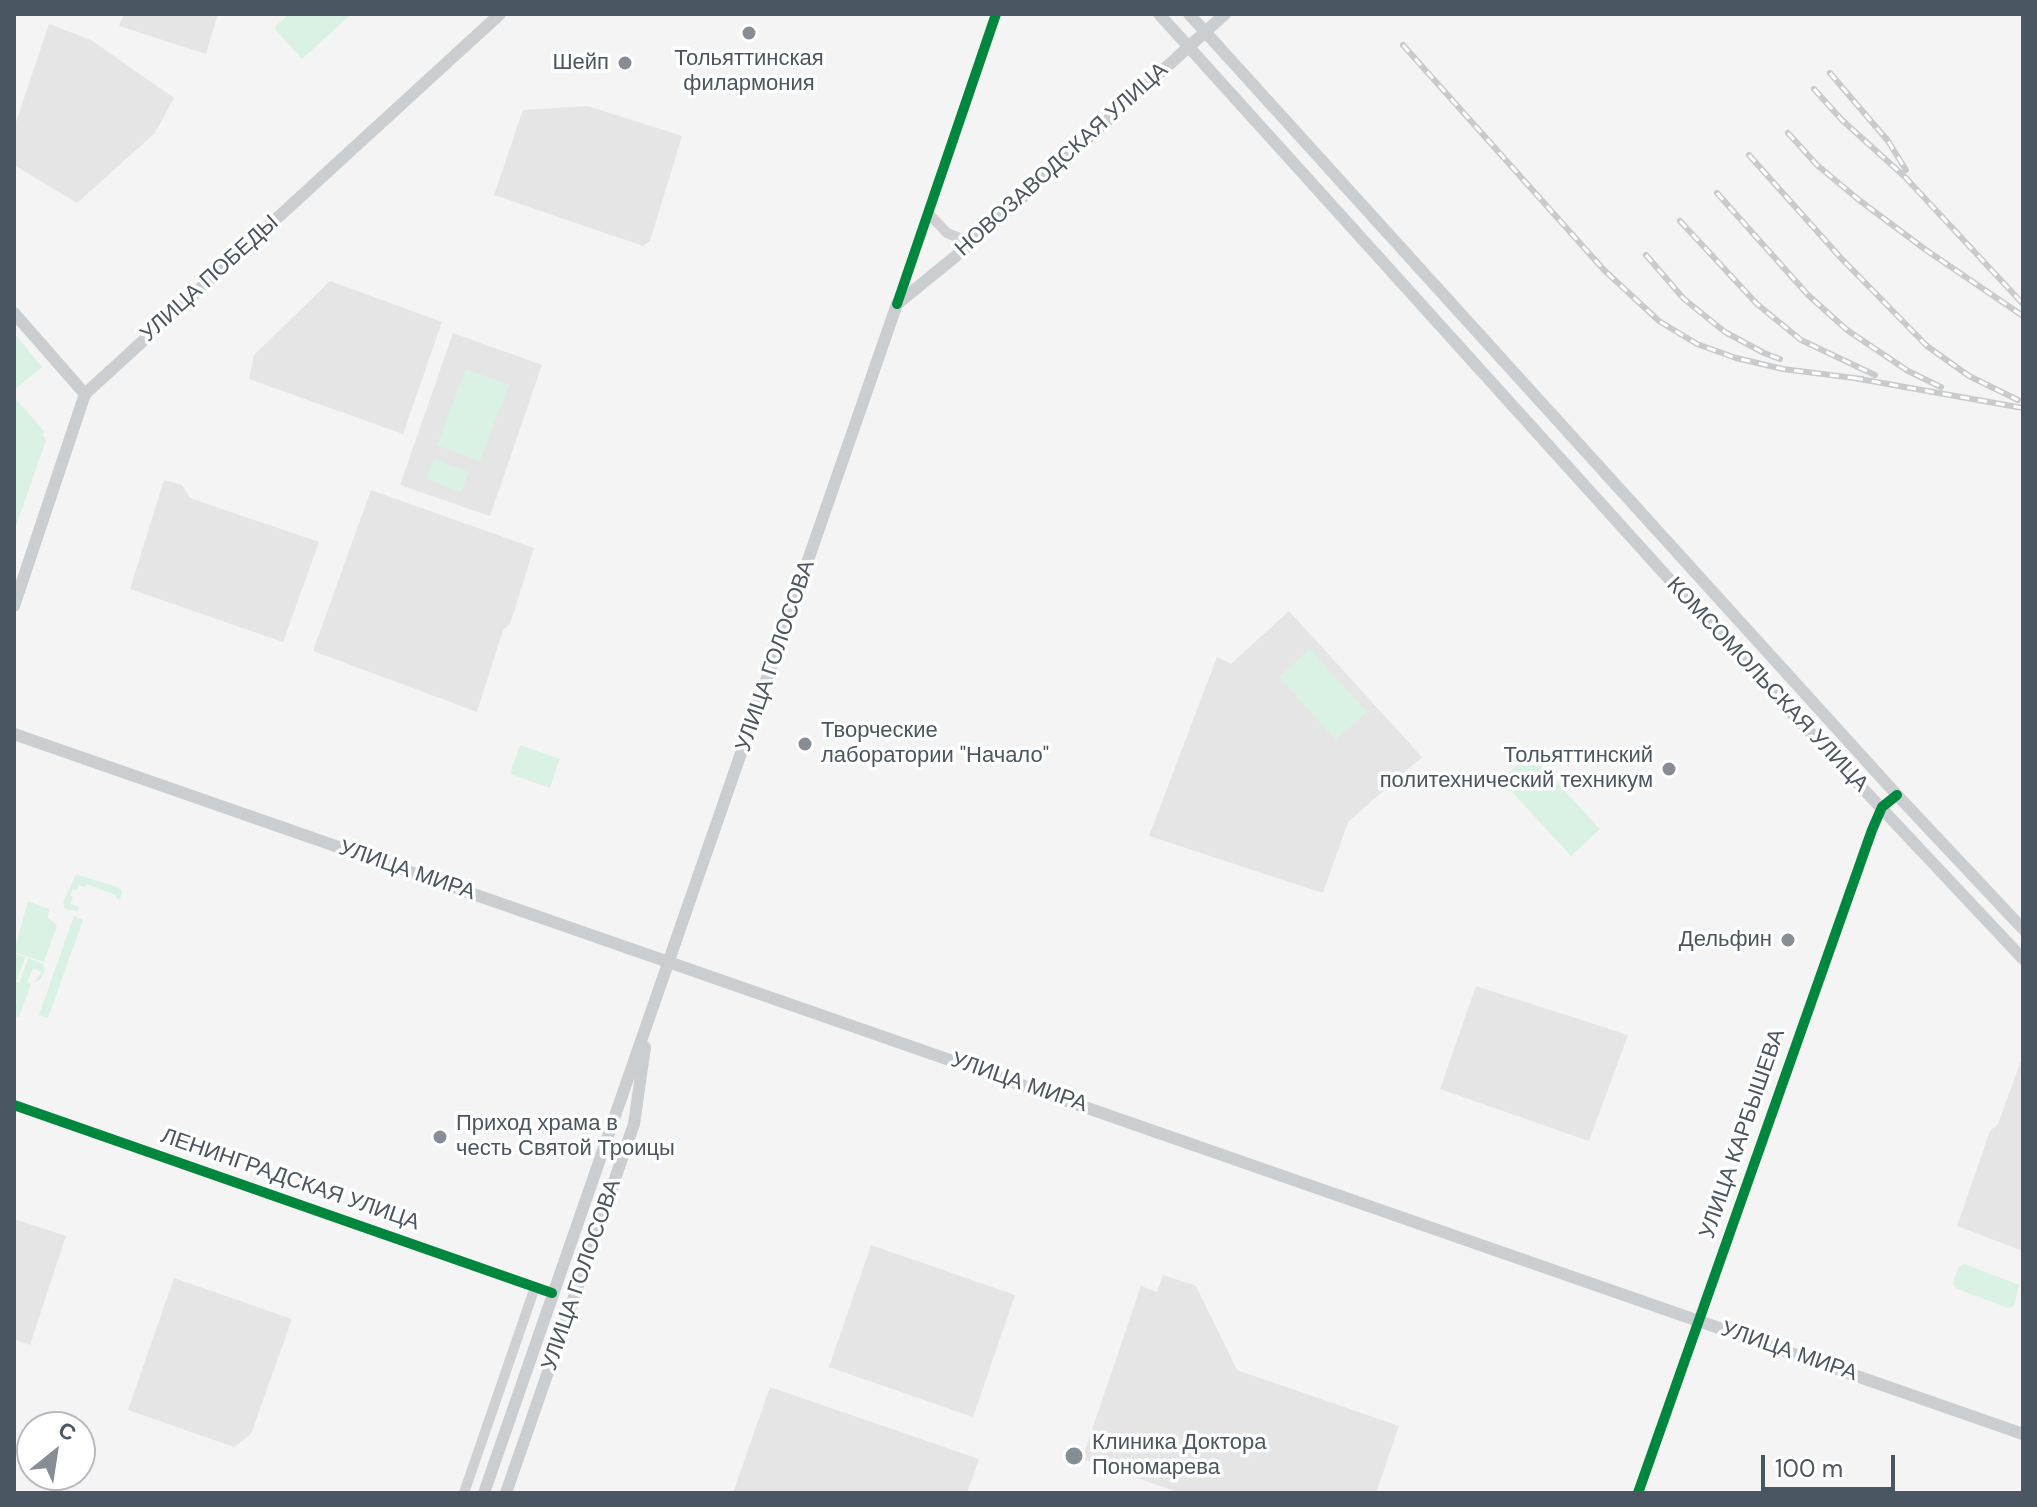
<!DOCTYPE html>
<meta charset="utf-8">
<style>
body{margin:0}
#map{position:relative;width:2037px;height:1507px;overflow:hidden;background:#f4f4f4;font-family:"DM Sans",sans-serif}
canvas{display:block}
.frame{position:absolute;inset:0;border:16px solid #4a5661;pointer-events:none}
.north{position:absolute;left:16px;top:1411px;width:80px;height:80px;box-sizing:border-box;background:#fff;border:2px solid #b7bbc0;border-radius:50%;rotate:30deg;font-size:22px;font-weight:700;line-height:32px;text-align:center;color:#4a5661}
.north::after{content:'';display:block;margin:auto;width:28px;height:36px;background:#868d94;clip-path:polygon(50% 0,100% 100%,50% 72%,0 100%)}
.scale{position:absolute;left:1761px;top:1455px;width:134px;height:36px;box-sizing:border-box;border:4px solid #4a5661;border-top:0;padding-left:10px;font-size:24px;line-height:28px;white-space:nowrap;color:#4a5661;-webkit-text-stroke:6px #fff;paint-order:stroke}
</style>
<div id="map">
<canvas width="2037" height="1507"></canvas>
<div class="frame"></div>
<div class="north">С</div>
<div class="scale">100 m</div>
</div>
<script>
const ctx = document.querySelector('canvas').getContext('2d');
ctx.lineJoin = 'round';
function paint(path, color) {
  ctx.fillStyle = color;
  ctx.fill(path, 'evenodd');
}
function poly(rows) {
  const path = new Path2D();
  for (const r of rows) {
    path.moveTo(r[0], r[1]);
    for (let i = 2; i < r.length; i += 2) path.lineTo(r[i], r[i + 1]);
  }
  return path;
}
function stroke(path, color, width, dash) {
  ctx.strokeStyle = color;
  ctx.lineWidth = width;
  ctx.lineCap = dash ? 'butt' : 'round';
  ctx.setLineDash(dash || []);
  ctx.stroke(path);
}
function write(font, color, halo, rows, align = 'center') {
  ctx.font = font + ' "DM Sans",sans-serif';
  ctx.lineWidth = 7;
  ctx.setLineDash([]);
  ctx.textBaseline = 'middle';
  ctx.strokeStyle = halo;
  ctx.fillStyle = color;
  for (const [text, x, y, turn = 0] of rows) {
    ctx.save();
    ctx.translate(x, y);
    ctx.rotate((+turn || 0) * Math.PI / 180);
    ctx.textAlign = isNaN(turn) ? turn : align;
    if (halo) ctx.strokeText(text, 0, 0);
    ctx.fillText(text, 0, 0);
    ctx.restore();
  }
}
paint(poly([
 [124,14,218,14,206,54,119,26],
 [49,24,91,40,174,98,155,133,77,203,14,165,14,128],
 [588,106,682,136,650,241,643,246,494,195,523,110],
 [330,281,442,322,403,434,249,379,254,355],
 [453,333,542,365,490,516,400,485],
 [164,480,182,485,190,498,319,542,283,642,130,589],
 [371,490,534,548,510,624,503,630,477,712,313,651],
 [1289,611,1422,757,1348,822,1323,893,1149,836,1217,657,1231,664],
 [1476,986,1628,1035,1589,1141,1440,1089],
 [2023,1055,2023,1251,1957,1226,1990,1131,1998,1124],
 [14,1219,66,1236,30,1345,14,1339],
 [871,1245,1015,1295,973,1417,829,1367],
 [1163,1275,1196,1286,1237,1370,1399,1426,1376,1493,1181,1493,1082,1459,1141,1286,1157,1292],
 [174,1278,292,1319,251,1434,234,1447,128,1410],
 [770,1387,979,1459,967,1493,733,1493]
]), '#e6e5e6');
paint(poly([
 [289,14,347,14,349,16,302,59,274,28],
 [14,333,42,367,14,390],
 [466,369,509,385,480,461,437,445],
 [14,397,45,432,42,434,46,440,14,532],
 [434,459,469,472,461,492,427,479],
 [1310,649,1367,712,1336,740,1279,677],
 [520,745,560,759,550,788,510,774],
 [1530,753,1600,829,1571,856,1501,780],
 [76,874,120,888,122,892,120,900,116,898,116,895,87,884,85,887,79,885,77,890,73,889,70,896,73,897,70,904,79,907,78,911,65,909,63,903],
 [28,901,49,909,48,918,57,925,44,962,14,952],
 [74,916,83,920,48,1018,39,1015],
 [16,954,25,957,16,982,19,983,28,958,44,964,44,973,39,981,34,982,42,972,33,968,27,982,31,984,30,987,19,1017,15,1016,14,1018,14,957],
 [1965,1264,2019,1285,2014,1306,2008,1308,1955,1288,1953,1283,1959,1266]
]), '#d9f2e3');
stroke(poly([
 [929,214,947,233,972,243],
 [897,304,996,14],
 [14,1105,552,1293],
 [464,1493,535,1287],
 [1638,1493,1872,830,1882,807,1897,795]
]), '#ced0d2', 10);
stroke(poly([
 [1159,14,1744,662,2023,959],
 [1189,14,1897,795,2023,929],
 [14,313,85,394],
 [14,606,85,394,500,14],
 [14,734,2023,1434],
 [484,1493,897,304,972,243,1225,14],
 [506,1493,634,1124,645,1047]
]), '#caced1', 12);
const rail = poly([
 [1403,45,1604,270,1659,321,1697,344,1736,358,1783,369,1862,379],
 [1830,73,1888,141,1906,170],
 [1814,89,1842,120,1905,177,2023,304],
 [1788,133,1817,165,1859,200,1926,250,2023,316],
 [1749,155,1840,257,1927,346,1969,376,2018,400],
 [1717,193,1808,295,1847,330,1908,371,1941,387],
 [1680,221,1757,304,1801,340,1875,375],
 [1646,255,1684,299,1725,332,1764,353,1780,359],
 [1854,378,2023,408]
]);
stroke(rail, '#c9cacc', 6);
stroke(rail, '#fff', 3, [9]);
stroke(poly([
 [897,304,996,14],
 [14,1105,552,1293],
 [1638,1493,1872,830,1882,807,1897,795]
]), '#00873e', 10);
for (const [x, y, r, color] of [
 [749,33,8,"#868d94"],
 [625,63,8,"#868d94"],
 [805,744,8,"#868d94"],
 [1669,769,8,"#868d94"],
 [1788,940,8,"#868d94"],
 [440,1137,8,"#868d94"],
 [1074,1456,10,"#868d94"]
]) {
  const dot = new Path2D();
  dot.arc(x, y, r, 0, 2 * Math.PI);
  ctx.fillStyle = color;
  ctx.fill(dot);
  stroke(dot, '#fff', 3);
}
write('22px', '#4a5661', '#fff', [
 ["Тольяттинская",749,59,"center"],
 ["филармония",749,84,"center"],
 ["Шейп",609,63],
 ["Творческие",821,731,"left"],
 ["лаборатории \"Начало\"",821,756,"left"],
 ["Тольяттинский",1653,756],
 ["политехнический техникум",1653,781],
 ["Дельфин",1772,940],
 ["Приход храма в",456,1124,"left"],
 ["честь Святой Троицы",456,1149,"left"],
 ["Клиника Доктора",1092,1443,"left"],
 ["Пономарева",1092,1468,"left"]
], 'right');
write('22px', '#4a5661', '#fff', [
 ["НОВОЗАВОДСКАЯ УЛИЦА",1062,160,-42],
 ["УЛИЦА ПОБЕДЫ",210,279,-42],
 ["УЛИЦА ГОЛОСОВА",776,656,-71],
 ["КОМСОМОЛЬСКАЯ УЛИЦА",1767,685,47],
 ["УЛИЦА МИРА",407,871,19],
 ["УЛИЦА МИРА",1019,1083,19],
 ["УЛИЦА КАРБЫШЕВА",1743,1134,-71],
 ["ЛЕНИНГРАДСКАЯ УЛИЦА",290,1180,19],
 ["УЛИЦА ГОЛОСОВА",582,1275,-71],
 ["УЛИЦА МИРА",1789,1352,19]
]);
</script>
